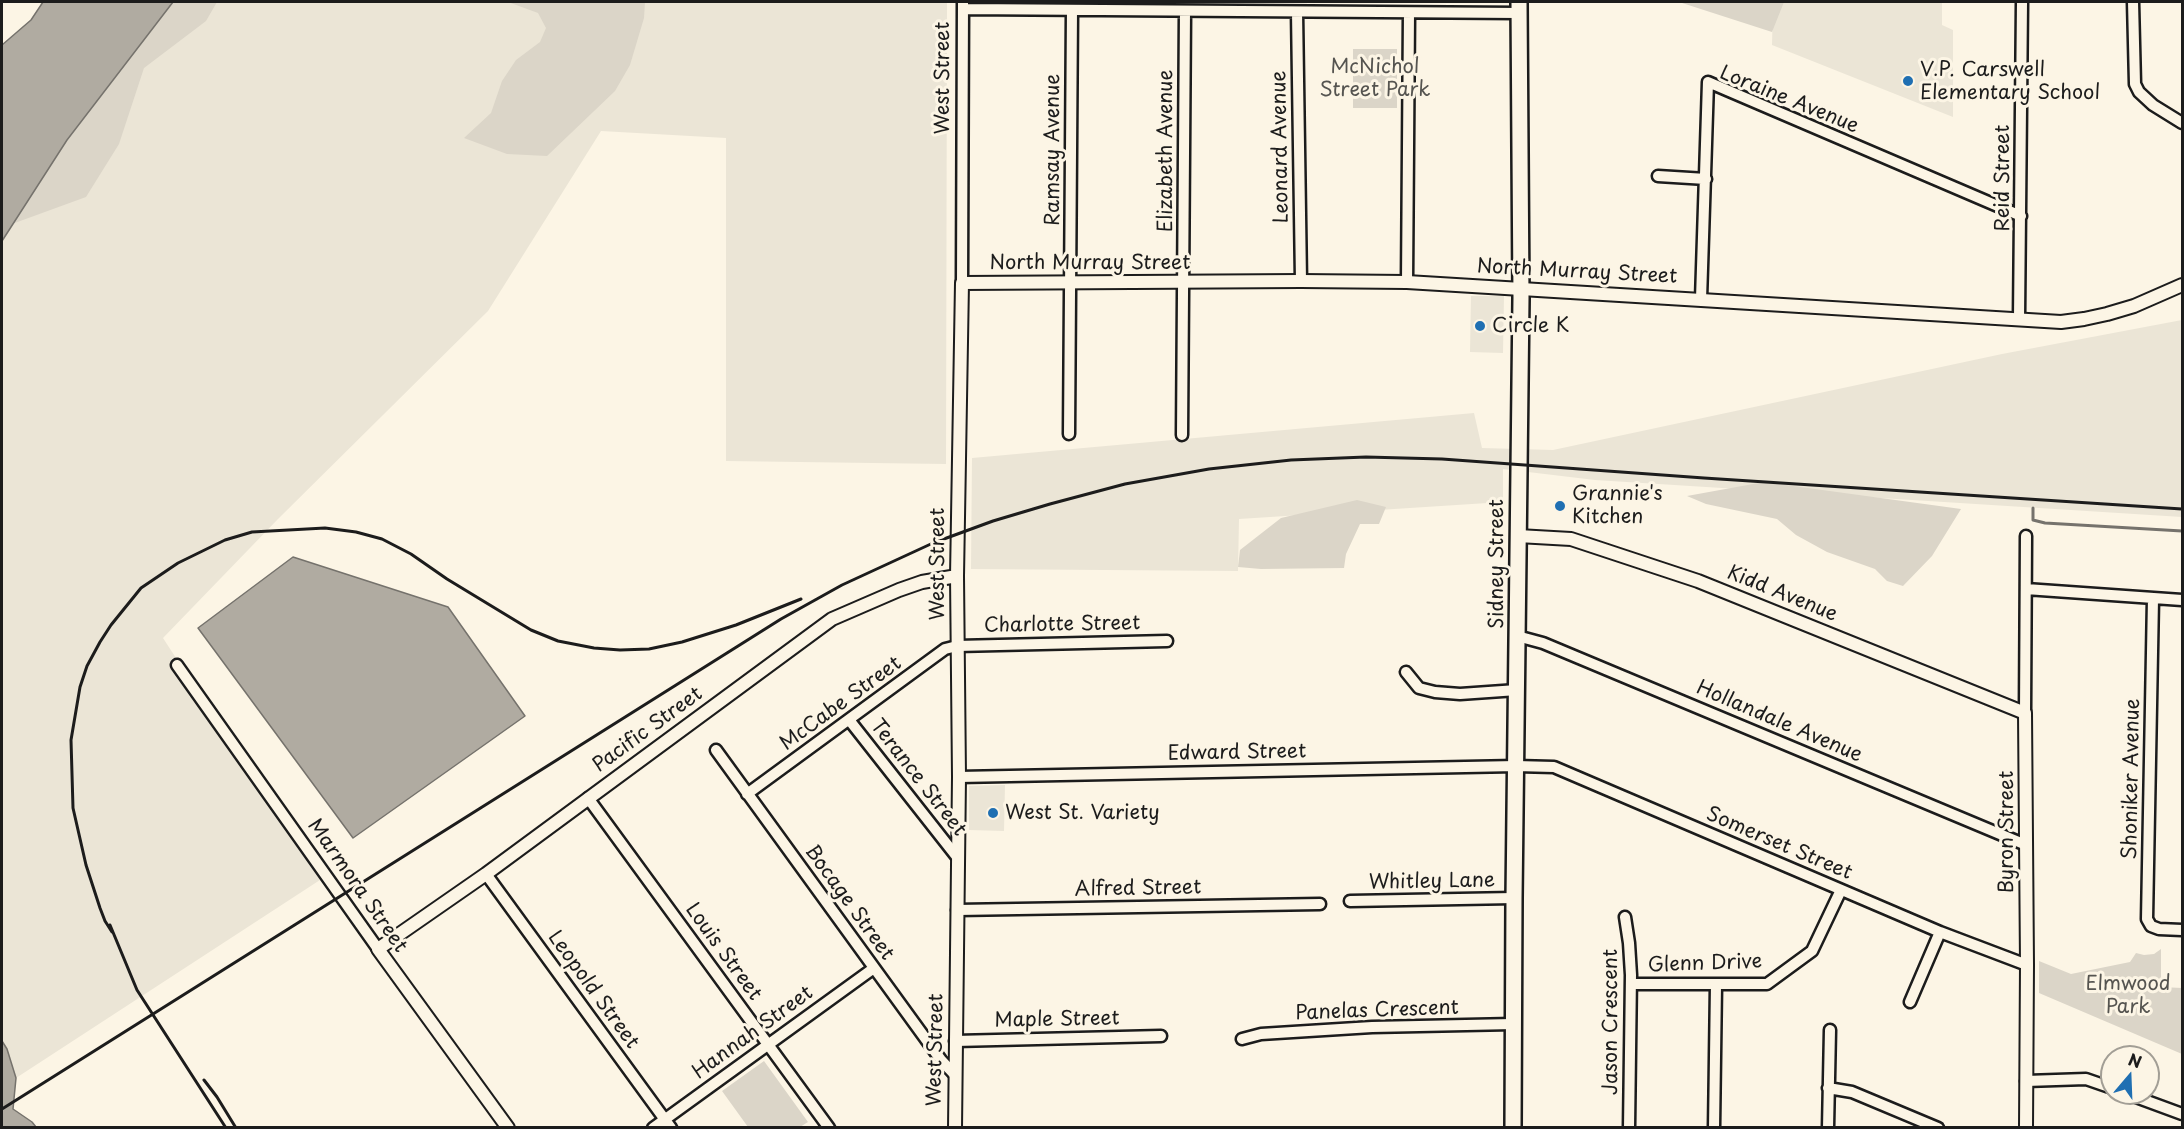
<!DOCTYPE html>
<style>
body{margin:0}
#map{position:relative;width:2184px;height:1129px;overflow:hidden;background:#fcf5e5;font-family:"Playpen Sans",sans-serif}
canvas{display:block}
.frame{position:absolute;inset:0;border:3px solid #1c1c1c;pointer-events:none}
.north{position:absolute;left:2100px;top:1045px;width:60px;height:60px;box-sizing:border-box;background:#fcf5e5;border:2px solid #a29e95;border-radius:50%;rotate:19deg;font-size:16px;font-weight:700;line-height:24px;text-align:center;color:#1c1c1c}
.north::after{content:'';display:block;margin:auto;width:21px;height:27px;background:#1f6fb2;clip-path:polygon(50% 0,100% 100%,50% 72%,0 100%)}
</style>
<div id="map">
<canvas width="2184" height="1129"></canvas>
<div class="frame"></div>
<div class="north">N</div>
</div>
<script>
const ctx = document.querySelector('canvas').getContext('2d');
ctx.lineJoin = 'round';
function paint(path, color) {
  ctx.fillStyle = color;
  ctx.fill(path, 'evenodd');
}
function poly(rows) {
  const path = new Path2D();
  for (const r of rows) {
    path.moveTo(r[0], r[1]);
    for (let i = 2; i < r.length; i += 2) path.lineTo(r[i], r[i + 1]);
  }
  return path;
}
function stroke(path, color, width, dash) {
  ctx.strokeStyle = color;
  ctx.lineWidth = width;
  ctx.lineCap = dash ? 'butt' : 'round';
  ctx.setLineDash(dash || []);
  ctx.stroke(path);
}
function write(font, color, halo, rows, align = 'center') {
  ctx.font = font + ' "Playpen Sans",sans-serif';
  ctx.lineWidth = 6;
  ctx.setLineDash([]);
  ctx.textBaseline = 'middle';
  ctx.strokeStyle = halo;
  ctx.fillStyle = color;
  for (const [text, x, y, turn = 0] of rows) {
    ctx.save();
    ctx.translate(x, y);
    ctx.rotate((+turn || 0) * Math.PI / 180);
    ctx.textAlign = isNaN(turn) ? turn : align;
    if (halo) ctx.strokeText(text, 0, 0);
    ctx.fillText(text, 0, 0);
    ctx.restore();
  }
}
paint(poly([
 [173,2,947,2,946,464,726,461,726,138,601,131,488,311,278,519,163,638,320,880,16,1078,7,1049,2,1041,2,241,67,140],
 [1773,2,1942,2,1942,25,1953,30,1953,117,1772,45],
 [1471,296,1504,296,1503,353,1470,352],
 [2182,320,2182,517,1595,480,1503,469,1503,502,1239,519,1238,571,971,569,972,458,1474,413,1482,448,1553,450,2002,354],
 [1005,785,1004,831,969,830,969,786]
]), '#ebe5d6');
paint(poly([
 [173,2,217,2,206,21,144,68,119,144,86,197,12,224,67,140],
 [508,2,645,2,644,18,630,65,615,91,547,156,507,154,464,138,491,113,502,81,516,60,540,42,546,28,538,13],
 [1679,2,1784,2,1772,32],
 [1353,49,1397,49,1397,108,1353,108],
 [1764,482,1961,509,1932,556,1903,586,1887,581,1875,569,1827,552,1796,535,1777,519,1706,504,1687,496],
 [1357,500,1386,507,1379,524,1360,524,1346,554,1344,568,1261,569,1238,567,1240,550,1281,518],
 [2161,949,2161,987,2182,988,2182,1054,2039,993,2039,961,2071,974,2130,962,2136,953,2144,955,2154,954],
 [764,1061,808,1122,800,1127,748,1127,722,1091]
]), '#dbd5c8');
const water = poly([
 [43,2,173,2,67,140,2,241,2,45,31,20,43,2],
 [293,557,448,607,525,716,353,838,198,628,293,557],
 [2,1041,7,1049,16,1078,13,1109,32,1122,36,1127,2,1127,2,1041]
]);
paint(water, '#b0aba1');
stroke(water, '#75726c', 1.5);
stroke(poly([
 [2033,508,2033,520,2045,523,2182,531]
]), '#75726c', 3);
const minor = poly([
 [2133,2,2135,84,2139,92,2153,105,2182,123],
 [963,9,1519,13],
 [1297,12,1301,281],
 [1658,176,1706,179],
 [1407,282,1409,13],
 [962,283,963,2],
 [1701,299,1708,82,2021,216],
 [2019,318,2022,2],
 [1069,434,1072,10],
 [1182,435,1185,11],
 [2026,589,2182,600],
 [2153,599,2147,919,2151,926,2159,929,2182,930],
 [1517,636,1543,643,2026,845],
 [177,665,378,949],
 [1406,672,1419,688,1435,692,1460,694,1517,690],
 [2025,713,2026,536],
 [850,721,957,857],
 [716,750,941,1060,955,1075],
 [959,777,1516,766,1554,767,1940,932,2027,965],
 [747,794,945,649,957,646,1167,641],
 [588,798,829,1128],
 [486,874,671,1128],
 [1350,901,1514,898],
 [957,910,1320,904],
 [1625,917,1629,943,1631,975,1629,1128],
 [1631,984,1767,984,1812,951,1841,890],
 [1910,1002,1940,932],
 [1242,1039,1261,1034,1372,1027,1513,1024],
 [955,1041,1161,1036],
 [2026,1081,2086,1079,2112,1088],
 [1828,1088,1852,1092,1938,1128],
 [2125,1093,2182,1114],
 [653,1128,874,968],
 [1714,1128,1716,985],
 [1828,1128,1830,1030]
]);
const tertiary = poly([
 [1518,536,1571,539,1698,581,2025,713,2027,965,2026,1128],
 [508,1128,378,949,486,874,832,619,899,590,922,582,957,576],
 [955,1128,959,777,957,576,962,283,1301,281,1407,282,2061,322,2084,319,2107,314,2134,306,2182,285]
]);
const secondary = poly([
 [1513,1128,1514,898,1521,298,1519,2]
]);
stroke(minor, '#1c1c1c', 15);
stroke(tertiary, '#1c1c1c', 16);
stroke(secondary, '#1c1c1c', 20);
stroke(minor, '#fcf5e5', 10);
stroke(tertiary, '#fcf5e5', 12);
stroke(secondary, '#fcf5e5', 15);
stroke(poly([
 [110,925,137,990,226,1128],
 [112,932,105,921,100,908,86,865,73,808,71,740,80,687,87,666,100,642,111,625,141,588,178,563,225,540,252,532,325,528,356,532,382,539,411,554,447,579,531,630,558,641,594,648,620,650,649,649,682,642,736,625,801,599],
 [204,1080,217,1097,236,1128],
 [2,1109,781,619,842,585,933,543,993,521,1050,504,1125,484,1209,469,1291,460,1366,457,1442,459,1704,478,2182,509]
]), '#1c1c1c', 3);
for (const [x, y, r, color] of [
 [1908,81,6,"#1f6fb2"],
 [1480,326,6,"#1f6fb2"],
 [1560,506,6,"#1f6fb2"],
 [993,813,6,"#1f6fb2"]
]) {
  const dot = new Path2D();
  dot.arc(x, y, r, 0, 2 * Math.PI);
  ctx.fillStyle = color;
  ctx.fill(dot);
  stroke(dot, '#fcf5e5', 2);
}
write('20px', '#555450', '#fcf5e5', [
 ["McNichol",1375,67],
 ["Street Park",1375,90],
 ["Elmwood",2128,984],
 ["Park",2128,1007]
]);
write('20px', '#1c1c1c', '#fcf5e5', [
 ["V.P. Carswell",1920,70],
 ["Elementary School",1920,93],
 ["Circle K",1492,326],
 ["Grannie's",1572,494],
 ["Kitchen",1572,517],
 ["West St. Variety",1005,813]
], 'left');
write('20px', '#1c1c1c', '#fcf5e5', [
 ["West Street",943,78,-90],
 ["Loraine Avenue",1789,100,22],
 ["Leonard Avenue",1281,147,-91],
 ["Ramsay Avenue",1053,150,-90],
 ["Elizabeth Avenue",1166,151,-90],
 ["Reid Street",2003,178,-90],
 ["North Murray Street",1090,263],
 ["North Murray Street",1577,272,3],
 ["West Street",938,564,-90],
 ["Sidney Street",1497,564,-90],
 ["Kidd Avenue",1782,594,22],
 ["Charlotte Street",1062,625,-1],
 ["McCabe Street",841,704,-36],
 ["Hollandale Avenue",1779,722,23],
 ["Pacific Street",648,730,-36],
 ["Edward Street",1237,753,-1],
 ["Terance Street",918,778,52],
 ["Shoniker Avenue",2132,779,-89],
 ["Byron Street",2007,832,-90],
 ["Somerset Street",1779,844,23],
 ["Whitley Lane",1432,882,-1],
 ["Marmora Street",357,886,55],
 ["Alfred Street",1138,889,-1],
 ["Bocage Street",849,903,54],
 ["Louis Street",723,952,54],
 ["Glenn Drive",1705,964,-2],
 ["Leopold Street",593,990,54],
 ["Panelas Crescent",1377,1011,-2],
 ["Maple Street",1057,1020,-1],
 ["Jason Crescent",1611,1022,-90],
 ["Hannah Street",753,1033,-36],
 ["West Street",936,1050,-89]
]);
</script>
